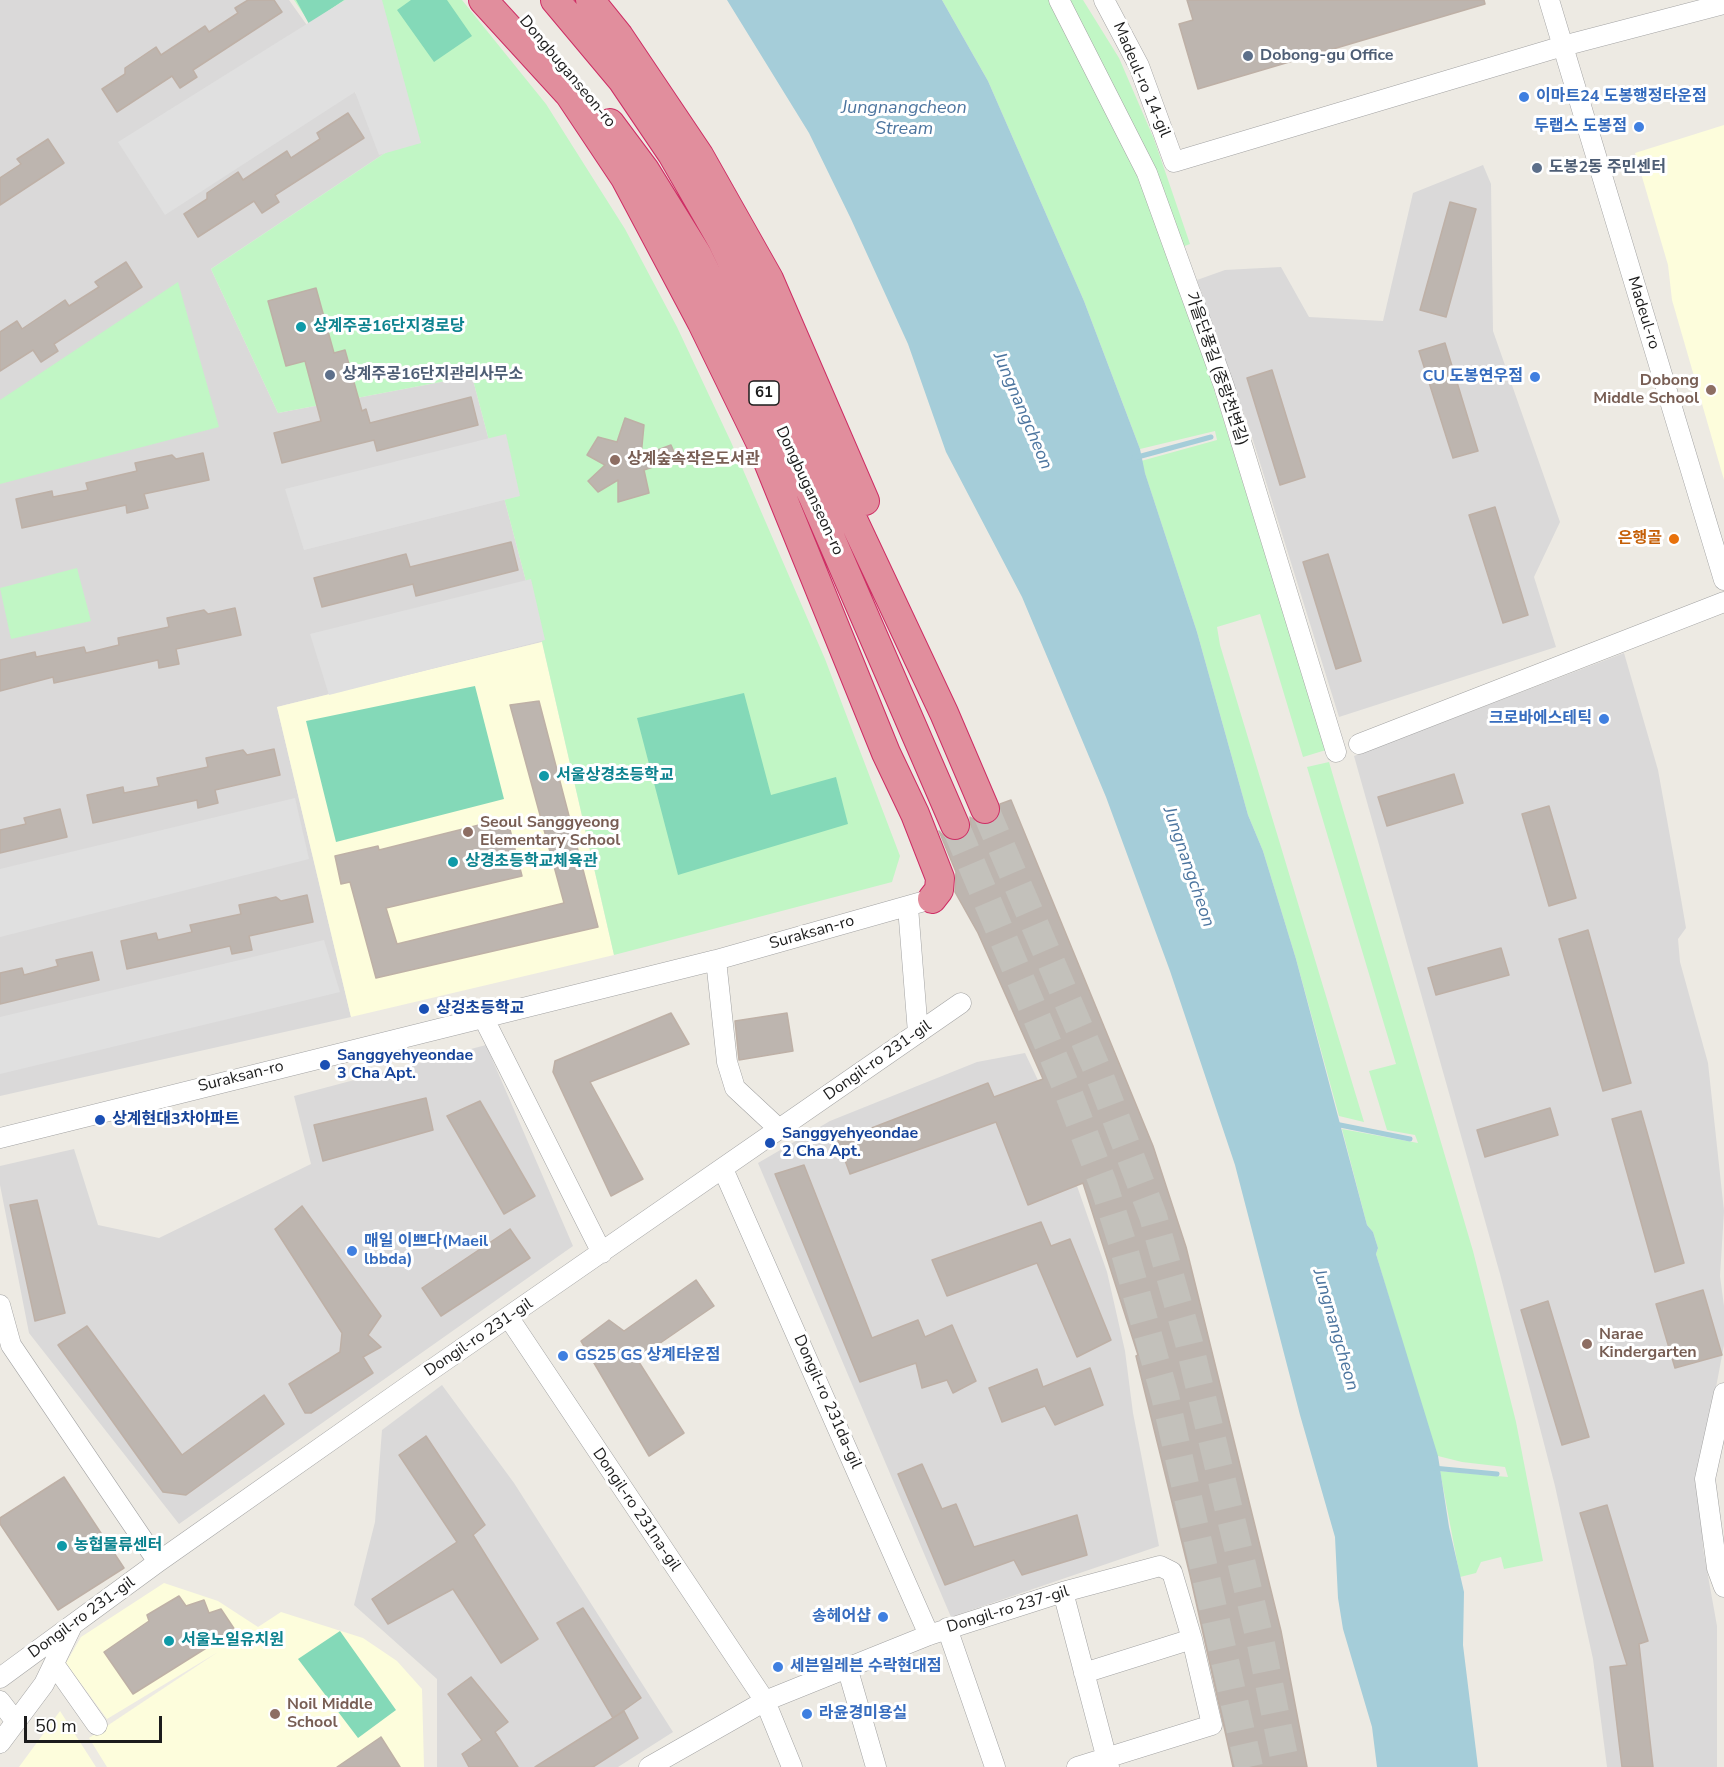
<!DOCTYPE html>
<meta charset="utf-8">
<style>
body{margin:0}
#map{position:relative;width:1724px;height:1767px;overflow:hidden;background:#edeae3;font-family:"Nunito Sans",sans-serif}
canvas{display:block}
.scale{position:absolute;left:24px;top:1716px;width:138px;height:27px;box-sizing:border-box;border:3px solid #1c1c1c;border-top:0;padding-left:8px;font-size:18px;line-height:21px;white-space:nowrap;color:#1c1c1c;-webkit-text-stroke:4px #fff;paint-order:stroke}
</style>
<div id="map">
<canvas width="1724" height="1767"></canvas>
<div class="scale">50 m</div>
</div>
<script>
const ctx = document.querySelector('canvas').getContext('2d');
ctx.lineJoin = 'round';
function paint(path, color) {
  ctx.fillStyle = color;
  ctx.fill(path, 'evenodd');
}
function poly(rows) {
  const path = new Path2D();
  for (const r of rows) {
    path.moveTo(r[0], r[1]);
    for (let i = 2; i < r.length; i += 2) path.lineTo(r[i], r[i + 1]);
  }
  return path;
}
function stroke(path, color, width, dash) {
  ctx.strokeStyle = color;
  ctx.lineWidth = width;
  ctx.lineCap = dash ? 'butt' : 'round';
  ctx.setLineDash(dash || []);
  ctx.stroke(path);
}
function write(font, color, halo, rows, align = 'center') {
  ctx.font = font + ' "Nunito Sans","Noto Sans KR",sans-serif';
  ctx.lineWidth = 6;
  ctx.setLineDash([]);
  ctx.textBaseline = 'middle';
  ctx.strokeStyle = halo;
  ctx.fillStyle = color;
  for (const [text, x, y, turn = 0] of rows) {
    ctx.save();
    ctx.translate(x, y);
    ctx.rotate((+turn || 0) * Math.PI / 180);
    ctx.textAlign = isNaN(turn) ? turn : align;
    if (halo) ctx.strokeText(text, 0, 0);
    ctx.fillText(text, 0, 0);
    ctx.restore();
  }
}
paint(poly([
 [0,0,289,0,394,147,211,269,278,413,472,376,542,642,277,707,351,1017,0,1096],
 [1483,165,1491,184,1493,331,1560,522,1534,577,1556,647,1339,717,1251,434,1197,280,1225,270,1281,267,1309,317,1383,321,1413,193],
 [1624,653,1658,770,1675,864,1686,928,1678,939,1680,962,1708,1063,1724,1211,1720,1276,1724,1306,1724,1345,1700,1472,1703,1548,1717,1626,1717,1767,1607,1767,1593,1659,1555,1486,1500,1274,1354,756],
 [486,1045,573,1246,179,1524,29,1333,0,1185,0,1166,74,1149,98,1225,159,1238,311,1164,294,1096],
 [1025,1053,1046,1097,1107,1272,1125,1351,1133,1413,1159,1546,951,1617,758,1163,830,1121,977,1062],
 [442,1385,514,1483,673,1732,618,1767,437,1767,437,1679,354,1605,375,1522,382,1430]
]), '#dad9d9');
paint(poly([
 [1724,125,1724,480,1672,300,1668,265,1635,153],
 [542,642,614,955,351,1017,277,707],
 [164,1583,218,1601,258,1627,281,1612,363,1638,397,1661,422,1689,424,1767,107,1767,89,1738,218,1652,107,1719,66,1663,81,1637],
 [60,1711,96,1767,19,1767]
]), '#fdfddc');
paint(poly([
 [294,0,462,0,546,104,625,229,677,327,731,442,825,659,900,856,892,882,614,955,542,642,472,376,278,413,211,269,394,147],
 [942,0,1083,0,1119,58,1154,139,1190,244,1171,251,1326,750,1303,757,1260,614,1217,627,1220,645,1364,1122,1339,1116,1296,959,1263,851,1248,815,1197,632,1141,461,1217,440,1215,431,1140,449,1084,301,988,81],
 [178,282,219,427,0,484,0,400],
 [77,568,91,621,11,639,0,588],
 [1329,762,1473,1251,1516,1422,1543,1561,1504,1569,1501,1557,1481,1562,1476,1573,1460,1577,1440,1471,1508,1477,1505,1467,1462,1462,1438,1456,1435,1452,1376,1254,1378,1248,1373,1232,1367,1225,1342,1129,1418,1143,1415,1135,1387,1130,1369,1071,1396,1064,1307,767]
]), '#c1f6c5');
paint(poly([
 [296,0,344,0,309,24],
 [411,0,447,0,472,36,434,62,397,10],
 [475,686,504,799,336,842,306,721],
 [744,693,771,795,836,777,848,824,678,875,637,718],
 [340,1631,396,1710,358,1738,298,1659]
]), '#84d9b8');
paint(poly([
 [345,0,382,0,421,143,379,155,355,92,165,215,118,142],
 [506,434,520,496,304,550,285,489],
 [531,579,545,640,329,695,310,634],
 [295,798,309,859,0,937,0,869],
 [324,940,340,992,0,1074,0,1017]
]), '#e0e0e0');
paint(poly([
 [727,0,942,0,988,81,1084,301,1140,449,1145,473,1197,632,1248,815,1263,851,1296,959,1367,1225,1373,1232,1378,1248,1376,1254,1438,1456,1449,1527,1464,1592,1463,1645,1478,1767,1377,1767,1372,1727,1343,1629,1338,1598,1335,1537,1300,1415,1235,1165,1170,971,1106,797,1022,597,946,452,908,344,851,219,809,133]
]), '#a5cdd9');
stroke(poly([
 [1134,458,1211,437],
 [1335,1124,1410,1139],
 [1433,1468,1497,1474]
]), '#a5cdd9', 5);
const building = poly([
 [248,0,274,0,282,12,193,70,197,77,180,88,172,76,117,112,102,89,125,74,125,68,156,47,161,55,205,26,209,32,238,13,235,8,248,0],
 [1187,0,1484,0,1485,4,1198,89,1179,24,1193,20,1187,0],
 [348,113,364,138,275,195,279,202,262,213,254,201,198,237,184,214,207,199,207,193,238,172,243,180,287,151,291,158,320,139,317,133,348,113],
 [48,139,64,163,0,205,0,178,21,164,17,159,48,139],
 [1450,202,1476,209,1446,317,1420,310,1450,202],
 [126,262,142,287,54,344,58,351,41,362,33,350,0,371,0,332,17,321,22,329,65,300,69,306,99,287,95,282,126,262],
 [316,288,334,353,345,350,362,411,366,409,370,423,471,397,478,425,377,451,374,440,282,463,274,433,321,421,305,361,286,366,268,301,316,288],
 [1445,343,1478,451,1453,458,1419,351,1445,343],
 [1272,370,1305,477,1280,485,1247,378,1272,370],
 [625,418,644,425,641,456,671,445,677,459,644,470,649,493,618,502,618,480,598,492,588,481,605,465,587,455,598,437,617,442,625,418],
 [203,453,209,480,144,494,148,508,127,513,126,505,22,528,16,499,52,491,53,497,88,490,86,483,137,471,135,463,172,455,176,459,203,453],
 [1495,507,1528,615,1503,623,1469,515,1495,507],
 [511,542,518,570,416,596,413,584,322,607,314,578,406,554,410,567,511,542],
 [1328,554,1361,661,1336,669,1303,562,1328,554],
 [235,608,241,635,176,649,179,664,159,668,158,660,54,683,53,677,0,691,0,660,35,652,36,657,84,647,86,653,119,645,118,638,169,627,167,618,204,610,208,614,235,608],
 [539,701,598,927,376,978,350,882,341,884,335,856,378,846,379,850,507,818,522,876,386,908,397,944,564,903,510,705,539,701],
 [274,749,280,775,215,790,218,803,198,808,197,800,93,823,87,795,123,787,124,793,159,786,157,778,208,767,206,758,243,750,247,755,274,749],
 [1454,774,1463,803,1387,826,1378,797,1454,774],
 [1011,800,1153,1146,1186,1247,1281,1631,1307,1767,1233,1767,1190,1575,1136,1356,1138,1355,1083,1183,1028,1205,996,1122,850,1174,838,1141,988,1083,994,1097,1043,1079,978,933,955,892,956,872,939,831,946,839,961,840,968,835,971,827,970,817,982,825,991,824,998,818,1000,804,1011,800],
 [1549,806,1576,898,1549,906,1522,814,1549,806],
 [60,809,67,837,0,853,0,830,26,824,24,818,60,809],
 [307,895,313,922,249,936,252,950,232,954,230,946,127,969,121,941,156,933,158,940,192,932,190,925,241,914,239,905,276,897,281,901,307,895],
 [1588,930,1631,1083,1603,1091,1559,939,1588,930],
 [1501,948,1509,975,1436,995,1428,968,1501,948],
 [92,952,99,980,0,1004,0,973,22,968,24,975,58,966,56,960,92,952],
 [671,1013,689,1044,590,1082,643,1179,611,1196,553,1072,555,1061,671,1013],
 [787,1013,793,1051,739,1060,735,1021,787,1013],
 [426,1098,433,1130,323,1161,314,1125,426,1098],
 [480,1101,535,1196,504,1214,447,1116,480,1101],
 [1550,1108,1558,1135,1485,1157,1477,1130,1550,1108],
 [1641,1111,1684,1263,1655,1272,1612,1119,1641,1111],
 [804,1165,872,1338,918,1320,925,1337,952,1325,976,1381,953,1393,947,1380,922,1388,916,1363,860,1382,775,1174,804,1165],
 [37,1200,65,1313,35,1321,10,1205,37,1200],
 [302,1206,381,1316,368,1335,381,1347,363,1357,373,1373,311,1413,305,1413,289,1384,340,1352,342,1333,275,1229,302,1206],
 [1041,1222,1051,1246,1070,1239,1111,1340,1077,1357,1037,1263,947,1296,932,1260,1041,1222],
 [510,1229,530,1258,441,1316,422,1288,510,1229],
 [696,1280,714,1306,637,1359,684,1433,649,1456,581,1341,609,1320,624,1331,696,1280],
 [1703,1290,1722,1355,1675,1368,1656,1304,1703,1290],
 [1548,1301,1589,1437,1562,1445,1521,1310,1548,1301],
 [87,1326,182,1455,264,1395,284,1424,186,1495,163,1492,58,1345,87,1326],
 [1090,1368,1103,1405,1055,1425,1045,1406,1002,1422,989,1388,1037,1369,1043,1387,1090,1368],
 [426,1436,485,1525,473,1535,538,1639,501,1663,453,1589,388,1624,372,1599,457,1542,399,1455,426,1436],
 [922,1464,942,1509,956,1504,974,1547,1077,1515,1087,1555,1022,1575,1014,1560,945,1585,898,1474,922,1464],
 [64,1477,124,1568,58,1610,0,1524,0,1518,64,1477],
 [1607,1505,1648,1641,1639,1644,1653,1767,1622,1767,1610,1667,1627,1665,1580,1513,1607,1505],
 [179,1596,186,1606,204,1600,209,1613,221,1609,235,1630,133,1694,104,1652,149,1621,147,1615,179,1596],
 [583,1608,641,1698,613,1718,557,1623,583,1608],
 [471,1677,508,1722,495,1732,518,1767,469,1767,462,1754,482,1740,448,1694,471,1677],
 [624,1711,638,1738,593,1767,535,1767,624,1711],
 [381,1737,400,1767,337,1767,381,1737]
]);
paint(building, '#bdb5af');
stroke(building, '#beb0a6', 1.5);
stroke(poly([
 [985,809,1099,1074,1153,1216,1189,1343,1261,1644,1286,1767],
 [955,825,1067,1089,1104,1186,1122,1242,1165,1396,1249,1767]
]), '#c3c1bb', 28, [28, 14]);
const minor = poly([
 [1059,0,1147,173,1224,386,1336,752],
 [1104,0,1139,66,1174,162,1563,46,1724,4],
 [1549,0,1724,580],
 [1359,744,1724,602],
 [908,907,918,1033],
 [716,960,727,1062,735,1088,779,1129],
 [483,1017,602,1253],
 [0,1138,716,960,932,899],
 [723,1169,929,1635],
 [0,1305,11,1345,158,1562],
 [509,1318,765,1701,792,1767],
 [1724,1393,1705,1479,1717,1568,1724,1587],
 [1063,1592,1109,1767],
 [947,1628,995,1767],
 [54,1664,97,1725],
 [847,1667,876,1767],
 [1084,1673,1192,1639],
 [0,1678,158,1562,411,1384,961,1003],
 [0,1701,16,1722],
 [0,1743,44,1684,71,1628],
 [649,1767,765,1701,929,1635,1063,1592,1160,1566,1172,1572,1192,1639,1212,1725,1077,1767]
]);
const highway = poly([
 [483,0,569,94,625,178,702,323,760,442,886,753,915,814,940,878,939,890,932,899],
 [555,0,622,80,672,154,722,241,944,713,985,809],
 [590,0,619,36,699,155,769,279,865,501],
 [610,123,645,170,697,254,813,497,955,825]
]);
stroke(minor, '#a3a3a3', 21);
stroke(highway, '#ce2d64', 30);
stroke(minor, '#fff', 20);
stroke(highway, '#e18e9d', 28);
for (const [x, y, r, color] of [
 [1248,56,6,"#5c6f8a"],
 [1524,97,6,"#3f7fe0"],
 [1639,127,6,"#3f7fe0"],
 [1537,168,6,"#5c6f8a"],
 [301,327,6,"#0f9aa8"],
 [330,375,6,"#5c6f8a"],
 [1535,377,6,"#3f7fe0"],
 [1711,390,6,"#8d6e63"],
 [615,460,6,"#8d6e63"],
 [1674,539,6,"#e8710a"],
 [1604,719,6,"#3f7fe0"],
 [544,776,6,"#0f9aa8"],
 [468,832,6,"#8d6e63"],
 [453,862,6,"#0f9aa8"],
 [424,1009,6,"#1a4fb4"],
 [325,1065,6,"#1a4fb4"],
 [100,1120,6,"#1a4fb4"],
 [770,1143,6,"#1a4fb4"],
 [352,1251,6,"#3f7fe0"],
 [1587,1344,6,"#8d6e63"],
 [563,1356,6,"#3f7fe0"],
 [62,1546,6,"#0f9aa8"],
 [883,1617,6,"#3f7fe0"],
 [169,1641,6,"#0f9aa8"],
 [778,1667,6,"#3f7fe0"],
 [275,1714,6,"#8d6e63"],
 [807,1714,6,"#3f7fe0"]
]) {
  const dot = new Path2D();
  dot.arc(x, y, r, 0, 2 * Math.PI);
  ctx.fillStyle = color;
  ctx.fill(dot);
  stroke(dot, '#fff', 2);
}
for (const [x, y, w] of [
 [764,393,30]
]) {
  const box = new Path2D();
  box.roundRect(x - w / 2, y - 12, w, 24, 4.5);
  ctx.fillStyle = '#fff';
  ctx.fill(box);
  stroke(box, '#1c1c1c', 1.5);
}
write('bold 15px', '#1c1c1c', null, [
 ["61",764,393]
]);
write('bold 16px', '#4e5e75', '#fff', [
 ["Dobong-gu Office",1260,56],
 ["도봉2동 주민센터",1549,168],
 ["상계주공16단지관리사무소",342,375]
], 'left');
write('16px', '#1c1c1c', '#fff', [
 ["Dongbuganseon-ro",567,72,50],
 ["Madeul-ro 14-gil",1141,80,67],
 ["Madeul-ro",1643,313,73],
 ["가을단풍길 (중랑천변길)",1216,369,71],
 ["Dongbuganseon-ro",809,491,65],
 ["Suraksan-ro",812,933,-16],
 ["Dongil-ro 231-gil",878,1061,-35],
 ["Suraksan-ro",241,1077,-14],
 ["Dongil-ro 231-gil",479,1338,-34],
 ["Dongil-ro 231da-gil",827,1402,66],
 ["Dongil-ro 231na-gil",636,1510,56],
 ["Dongil-ro 237-gil",1008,1610,-17],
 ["Dongil-ro 231-gil",82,1618,-36]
]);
write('bold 16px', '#366cbe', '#fff', [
 ["이마트24 도봉행정타운점",1536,97],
 ["두랩스 도봉점",1627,127,"right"],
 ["CU 도봉연우점",1523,377,"right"],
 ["크로바에스테틱",1592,719,"right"],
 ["매일 이쁘다(Maeil",364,1242],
 ["lbbda)",364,1260],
 ["GS25 GS 상계타운점",575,1356],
 ["송헤어샵",871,1617,"right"],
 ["세븐일레븐 수락현대점",790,1667],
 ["라윤경미용실",819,1714]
], 'left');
write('bold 16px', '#0d838f', '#fff', [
 ["상계주공16단지경로당",313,327],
 ["서울상경초등학교",556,776],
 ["상경초등학교체육관",465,862],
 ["농협물류센터",74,1546],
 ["서울노일유치원",181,1641]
], 'left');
write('bold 16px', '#785e54', '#fff', [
 ["Dobong",1699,381,"right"],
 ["Middle School",1699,399,"right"],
 ["상계숲속작은도서관",627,460],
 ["Seoul Sanggyeong",480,823],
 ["Elementary School",480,841],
 ["Narae",1599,1335],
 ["Kindergarten",1599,1353],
 ["Noil Middle",287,1705],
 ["School",287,1723]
], 'left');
write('bold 16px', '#c56008', '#fff', [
 ["은행골",1662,539]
], 'right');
write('bold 16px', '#164399', '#fff', [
 ["상겅초등학교",436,1009],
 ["Sanggyehyeondae",337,1056],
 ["3 Cha Apt.",337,1074],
 ["상계현대3차아파트",112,1120],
 ["Sanggyehyeondae",782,1134],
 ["2 Cha Apt.",782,1152]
], 'left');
write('italic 18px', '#4c759f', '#fff', [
 ["Jungnangcheon",904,109],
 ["Stream",904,130],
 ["Jungnangcheon",1022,411,67],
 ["Jungnangcheon",1188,867,71],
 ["Jungnangcheon",1335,1330,74]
]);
</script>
